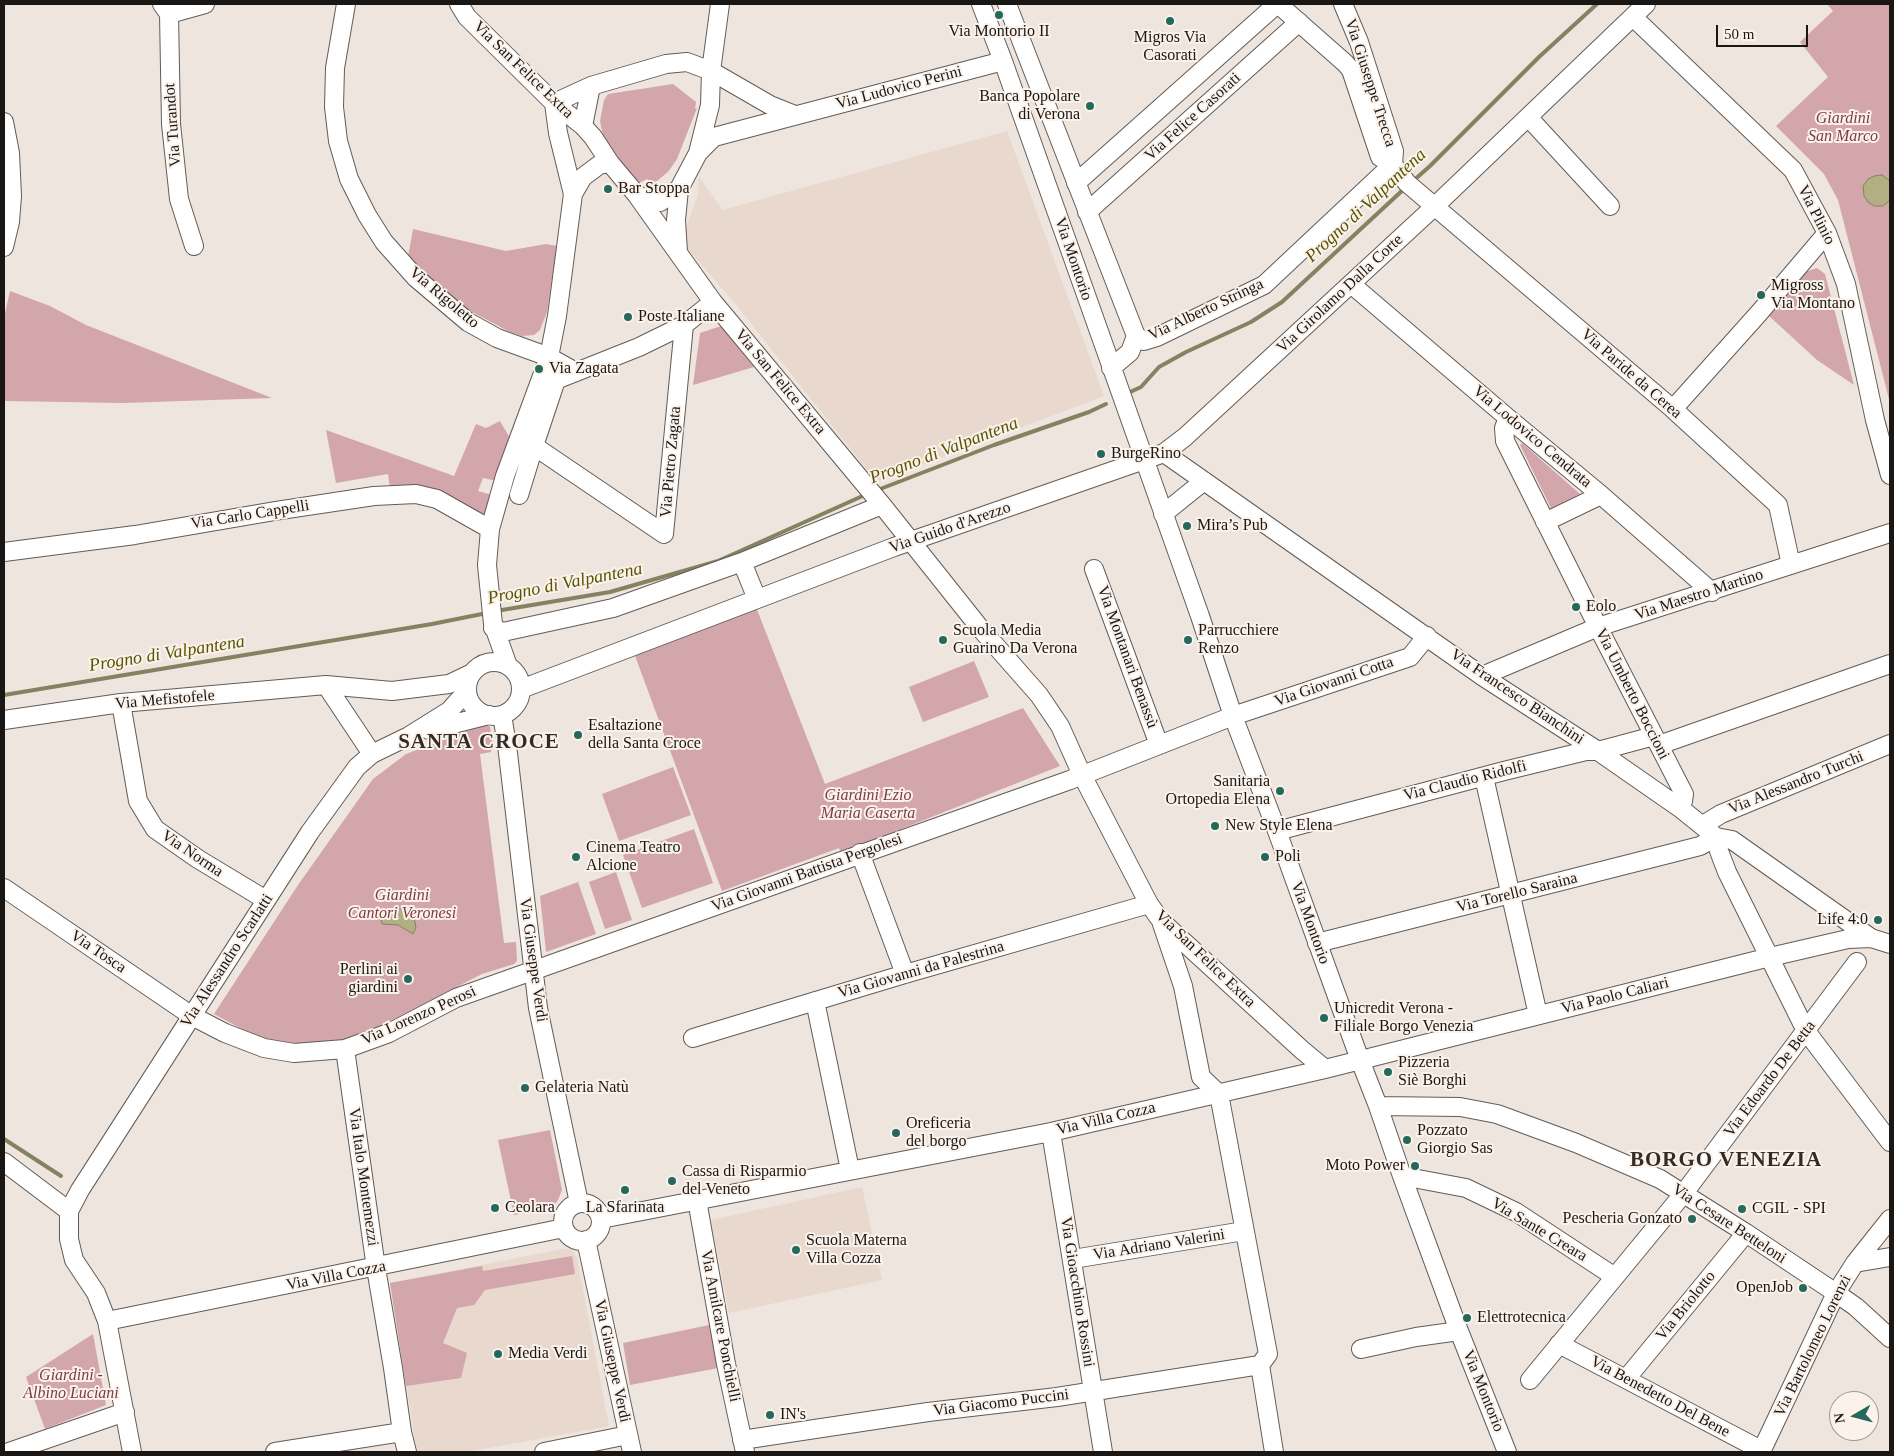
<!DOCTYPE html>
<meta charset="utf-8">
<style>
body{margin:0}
#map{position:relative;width:1894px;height:1456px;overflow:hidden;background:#eee5de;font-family:"Times New Roman",serif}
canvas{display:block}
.frame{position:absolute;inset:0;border:5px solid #191614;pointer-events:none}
.north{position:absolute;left:1829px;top:1391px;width:50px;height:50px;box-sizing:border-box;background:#fbf2eb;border:1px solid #a19a95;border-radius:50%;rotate:262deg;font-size:14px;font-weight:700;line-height:20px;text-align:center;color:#191614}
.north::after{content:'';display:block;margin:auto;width:18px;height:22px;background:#25695c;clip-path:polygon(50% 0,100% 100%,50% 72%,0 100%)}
.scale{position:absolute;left:1716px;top:25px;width:92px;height:22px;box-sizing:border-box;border:2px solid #191614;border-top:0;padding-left:6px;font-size:15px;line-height:18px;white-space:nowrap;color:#191614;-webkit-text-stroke:4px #fbf2eb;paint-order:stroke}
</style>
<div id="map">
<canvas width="1894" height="1456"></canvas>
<div class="frame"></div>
<div class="north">N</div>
<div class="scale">50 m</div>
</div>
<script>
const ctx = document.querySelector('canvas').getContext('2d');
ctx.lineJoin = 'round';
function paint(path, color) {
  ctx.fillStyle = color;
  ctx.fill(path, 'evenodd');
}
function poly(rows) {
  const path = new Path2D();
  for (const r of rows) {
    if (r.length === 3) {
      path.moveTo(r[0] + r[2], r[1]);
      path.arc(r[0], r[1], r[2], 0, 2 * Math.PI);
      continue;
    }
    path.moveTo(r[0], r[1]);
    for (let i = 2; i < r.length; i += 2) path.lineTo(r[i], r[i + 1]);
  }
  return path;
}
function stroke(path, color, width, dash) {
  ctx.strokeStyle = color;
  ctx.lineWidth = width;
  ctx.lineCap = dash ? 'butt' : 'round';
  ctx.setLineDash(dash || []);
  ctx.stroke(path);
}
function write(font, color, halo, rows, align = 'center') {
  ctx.font = font + ' "Times New Roman",serif';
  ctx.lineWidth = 4;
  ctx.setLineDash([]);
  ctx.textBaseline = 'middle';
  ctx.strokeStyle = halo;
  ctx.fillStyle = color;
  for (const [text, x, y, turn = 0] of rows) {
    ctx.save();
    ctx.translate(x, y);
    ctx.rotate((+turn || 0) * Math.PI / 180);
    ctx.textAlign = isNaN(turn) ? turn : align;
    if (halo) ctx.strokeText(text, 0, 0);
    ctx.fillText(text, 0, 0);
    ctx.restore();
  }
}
paint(poly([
 [1007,131,1104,396,877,482,733,301,681,241,698,195,699,177,723,210],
 [862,1187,882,1280,729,1313,711,1220],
 [563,1249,570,1249,574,1252,577,1258,609,1426,467,1452,417,1452,390,1283]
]), '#e8d8cd');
paint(poly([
 [1827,4,1890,4,1890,403,1838,200,1824,174,1776,126,1828,77,1800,42,1833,11],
 [673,84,696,102,695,109,697,108,677,159,668,172,653,184,647,179,633,186,605,145,600,121,604,100,608,94],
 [413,229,506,251,546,244,557,246,547,312,540,330,534,335,522,336,508,331,459,305,428,278,408,257],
 [1817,268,1825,274,1854,385,1817,360,1768,315,1799,277,1808,271],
 [10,291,50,306,86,325,272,398,123,403,4,401,4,318],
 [721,326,754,367,693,385,700,333],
 [500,421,511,440,497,481,483,478,478,491,492,495,487,518,390,488,388,474,336,483,326,430,454,476,476,424,486,428],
 [1522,443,1580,494,1551,508,1520,445],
 [756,607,825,784,1023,708,1060,766,841,853,839,848,722,891,634,653],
 [974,661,989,697,923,722,909,687],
 [483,725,487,725,490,727,493,749,491,750,491,752,480,754,504,943,516,942,517,961,514,964,482,974,355,1039,290,1044,260,1039,214,1014,298,885,373,779,406,754],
 [673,767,691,815,619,841,602,794],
 [694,829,713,883,642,908,623,855],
 [616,872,632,920,605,929,589,882],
 [578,882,596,934,546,952,540,896],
 [550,1130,562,1190,558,1200,552,1208,514,1215,498,1140],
 [572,1256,575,1274,485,1290,474,1305,457,1308,443,1343,467,1353,461,1378,406,1386,390,1283,482,1266,483,1271],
 [709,1325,718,1368,630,1385,623,1343],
 [93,1334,106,1405,45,1429,26,1377]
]), '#d3a6ab');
const water = poly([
 [1882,175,1890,181,1890,200,1883,206,1874,206,1868,202,1864,196,1863,186,1868,179,1874,176,1882,175],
 [401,908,408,910,414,917,416,928,413,934,398,925,382,924,381,920,390,910,401,908]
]);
paint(water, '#b2b082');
stroke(water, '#848261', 1);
stroke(poly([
 [1412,182,1430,166,1539,57,1597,4],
 [1128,393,1141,387,1159,367,1186,352,1251,322,1282,302,1405,188],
 [875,491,994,445,1089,412,1106,404],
 [496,611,610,592,718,561,867,494],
 [4,695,432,624,487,613],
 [4,1139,61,1176]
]), '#848261', 4);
const minor = poly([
 [162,4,169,14,171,124,179,199,194,246],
 [346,4,335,68,334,107,338,141,349,179,367,215,384,242,416,278,468,322,497,338,549,357,576,372],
 [459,4,467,17,554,103,583,126,593,137,610,163,636,194,713,302,882,505,980,628,1039,695,1060,726,1082,775,1109,827,1149,904,1162,922,1302,1050,1325,1069],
 [981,4,1003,61,1200,616,1233,716,1277,831,1360,1060,1378,1106,1402,1176,1459,1331,1507,1452],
 [1007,4,1136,336],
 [1278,4,1345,63,1351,70,1380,157,1393,164,1407,183,1673,409,1778,505,1791,565],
 [1343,4,1359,42,1394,151,1393,164],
 [169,14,205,4],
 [1633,17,1793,170,1827,233,1846,284,1875,420,1890,475],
 [554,103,591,86,666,64,687,62,711,71,770,105,795,115],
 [1528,117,1610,206],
 [4,122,10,153,12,196,10,222,4,247],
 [583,126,591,86],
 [698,153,714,137,1003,61],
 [1076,183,1277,4],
 [573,194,583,177,599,165,610,163],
 [636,194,647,200,660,202,679,189],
 [1087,212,1299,22],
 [678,252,676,220,679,189,698,153,710,105,711,71,720,4],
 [1351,284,1508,418,1601,495,1712,592],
 [1136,336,1144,341,1157,337,1264,285,1393,164],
 [1111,368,1130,352,1136,336],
 [556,380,639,347,684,325,713,302],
 [1673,409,1759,313,1827,233],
 [1508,418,1504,428,1505,441,1598,627,1684,794,1683,801,1680,808],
 [534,446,556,380,553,369],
 [1164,453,1482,676,1598,751,1680,808,1716,837,1732,840,1871,938,1890,944],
 [519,495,534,446,664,534,684,325],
 [1163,514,1204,481],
 [1545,522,1601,495],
 [4,552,135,535,275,511,374,496,416,494,437,499,490,529],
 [742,562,757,599],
 [1094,569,1159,745],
 [493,628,503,632,613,608,742,562,882,505],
 [494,689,27],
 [508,666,493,624,487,565,490,529,505,476,549,357,557,316,573,194,558,133,554,103],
 [1482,676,1598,627,1890,533],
 [326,685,372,754],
 [521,689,894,547,1164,453,1185,437,1434,207,1646,4],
 [121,703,138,801,155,829,198,859,266,900],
 [502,715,507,745,538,1008,579,1203],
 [4,720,121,703,326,685,392,691,449,684,472,673],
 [429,730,489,715],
 [1659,745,1890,664],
 [1484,777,1538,1015],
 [1703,825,1721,814,1890,744],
 [1277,831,1504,771,1586,751,1598,751,1654,736],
 [1716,837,1719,851,1727,872,1806,1031,1890,1142],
 [860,853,905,974],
 [4,888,192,1016,225,1033,264,1048,294,1053,345,1049,389,1033,456,998,1070,780,1233,716,1410,657,1427,636],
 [1162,924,1183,986,1201,1077,1219,1094,1268,1354,1260,1365,1274,1452],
 [1317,943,1700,846,1716,837],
 [815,1001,850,1170],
 [693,1038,905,974,1149,904],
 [345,1049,376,1268,393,1368,402,1432,407,1452],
 [1378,1106,1460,1107,1497,1114,1576,1143,1660,1179,1746,1233,1836,1293,1856,1307,1890,1338],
 [1051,1132,1103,1452],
 [4,1162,69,1211],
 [1402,1176,1466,1188,1516,1212,1615,1277],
 [697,1200,726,1364,745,1452],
 [582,1222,19],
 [601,1219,1051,1132,1325,1069,1770,957,1848,939,1871,938],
 [586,1240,632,1452],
 [1073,1259,1244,1231],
 [1855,1263,1890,1257],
 [107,1321,564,1228],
 [1559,1344,1761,1450],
 [1361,1349,1416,1337,1459,1331],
 [1626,1379,1746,1233],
 [1530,1380,1684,1193,1857,962],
 [742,1440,928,1412,1057,1397,1260,1365],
 [9,1452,125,1412],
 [132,1452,107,1321,96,1293,74,1260,69,1239,69,1211,80,1190,310,832,357,767,372,754,409,736,449,711,467,691],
 [275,1452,402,1432],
 [544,1452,628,1435],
 [1761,1452,1836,1293,1855,1263,1890,1219]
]);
stroke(minor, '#635b56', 20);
stroke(minor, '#fff', 18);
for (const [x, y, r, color] of [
 [999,15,5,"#25695c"],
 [1170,21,5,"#25695c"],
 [1090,106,5,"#25695c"],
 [608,189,5,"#25695c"],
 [1761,295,5,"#25695c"],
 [628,317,5,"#25695c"],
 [539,369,5,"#25695c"],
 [1101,454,5,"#25695c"],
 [1187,526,5,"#25695c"],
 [1576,607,5,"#25695c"],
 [943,640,5,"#25695c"],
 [1188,640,5,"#25695c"],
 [578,735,5,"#25695c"],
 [1280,791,5,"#25695c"],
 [1215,826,5,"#25695c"],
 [576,857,5,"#25695c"],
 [1265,857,5,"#25695c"],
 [1878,920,5,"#25695c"],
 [408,979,5,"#25695c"],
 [1324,1018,5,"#25695c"],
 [1388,1072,5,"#25695c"],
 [525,1088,5,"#25695c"],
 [896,1133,5,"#25695c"],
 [1407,1140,5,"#25695c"],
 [1415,1166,5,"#25695c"],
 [672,1181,5,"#25695c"],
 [625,1190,5,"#25695c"],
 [495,1208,5,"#25695c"],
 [1742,1209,5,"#25695c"],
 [1692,1219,5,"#25695c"],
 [796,1250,5,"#25695c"],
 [1803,1288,5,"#25695c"],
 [1467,1318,5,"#25695c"],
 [498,1354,5,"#25695c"],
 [770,1415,5,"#25695c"]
]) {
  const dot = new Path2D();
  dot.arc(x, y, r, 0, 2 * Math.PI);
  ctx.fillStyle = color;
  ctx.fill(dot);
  stroke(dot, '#fbf2eb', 2);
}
write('16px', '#191614', '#fbf2eb', [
 ["Via Montorio II",999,32,"center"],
 ["Migros Via",1170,38,"center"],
 ["Casorati",1170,56,"center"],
 ["Banca Popolare",1080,97,"right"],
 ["di Verona",1080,115,"right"],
 ["Bar Stoppa",618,189],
 ["Migross",1771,286],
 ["Via Montano",1771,304],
 ["Poste Italiane",638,317],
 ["Via Zagata",549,369],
 ["BurgeRino",1111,454],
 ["Mira’s Pub",1197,526],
 ["Eolo",1586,607],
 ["Scuola Media",953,631],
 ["Guarino Da Verona",953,649],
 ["Parrucchiere",1198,631],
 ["Renzo",1198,649],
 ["Esaltazione",588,726],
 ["della Santa Croce",588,744],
 ["Sanitaria",1270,782,"right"],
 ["Ortopedia Elena",1270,800,"right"],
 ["New Style Elena",1225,826],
 ["Cinema Teatro",586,848],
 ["Alcione",586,866],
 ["Poli",1275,857],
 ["Life 4.0",1868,920,"right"],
 ["Perlini ai",398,970,"right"],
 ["giardini",398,988,"right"],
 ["Unicredit Verona -",1334,1009],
 ["Filiale Borgo Venezia",1334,1027],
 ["Pizzeria",1398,1063],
 ["Siè Borghi",1398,1081],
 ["Gelateria Natù",535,1088],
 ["Oreficeria",906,1124],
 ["del borgo",906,1142],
 ["Pozzato",1417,1131],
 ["Giorgio Sas",1417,1149],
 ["Moto Power",1405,1166,"right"],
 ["Cassa di Risparmio",682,1172],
 ["del Veneto",682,1190],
 ["Ceolara",505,1208],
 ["La Sfarinata",625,1208,"center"],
 ["CGIL - SPI",1752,1209],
 ["Pescheria Gonzato",1682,1219,"right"],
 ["Scuola Materna",806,1241],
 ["Villa Cozza",806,1259],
 ["OpenJob",1793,1288,"right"],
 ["Elettrotecnica",1477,1318],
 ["Media Verdi",508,1354],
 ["IN's",780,1415]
], 'left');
write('16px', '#191614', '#fbf2eb', [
 ["Via San Felice Extra",523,70,44],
 ["Via Giuseppe Trecca",1370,83,72],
 ["Via Ludovico Perini",899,88,-15],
 ["Via Felice Casorati",1193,117,-42],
 ["Via Turandot",173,125,-94],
 ["Via Plinio",1816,215,63],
 ["Via Montorio",1073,259,71],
 ["Via Girolamo Dalla Corte",1340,294,-43],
 ["Via Rigoletto",444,298,40],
 ["Via Alberto Stringa",1206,310,-25],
 ["Via Paride da Cerea",1631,374,41],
 ["Via San Felice Extra",780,382,50],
 ["Via Lodovico Cendrata",1532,437,40],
 ["Via Pietro Zagata",671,462,-85],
 ["Via Carlo Cappelli",250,515,-9],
 ["Via Guido d'Arezzo",950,528,-19],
 ["Via Maestro Martino",1699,595,-18],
 ["Via Montanari Benassù",1127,657,70],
 ["Via Giovanni Cotta",1334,682,-19],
 ["Via Umberto Boccioni",1632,694,63],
 ["Via Francesco Bianchini",1517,697,34],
 ["Via Mefistofele",165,700,-5],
 ["Via Claudio Ridolfi",1465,781,-14],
 ["Via Alessandro Turchi",1796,783,-22],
 ["Via Norma",192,854,34],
 ["Via Giovanni Battista Pergolesi",807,873,-20],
 ["Via Torello Saraina",1517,893,-14],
 ["Via Montorio",1310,923,70],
 ["Via Tosca",98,952,34],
 ["Via San Felice Extra",1205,959,44],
 ["Via Giuseppe Verdi",533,960,82],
 ["Via Alessandro Scarlatti",227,961,-57],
 ["Via Giovanni da Palestrina",921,970,-16],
 ["Via Paolo Caliari",1615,996,-14],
 ["Via Lorenzo Perosi",419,1016,-24],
 ["Via Edoardo De Betta",1770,1079,-53],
 ["Via Villa Cozza",1106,1119,-13],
 ["Via Italo Montemezzi",363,1177,82],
 ["Via Cesare Betteloni",1729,1224,33],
 ["Via Sante Creara",1539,1230,31],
 ["Via Adriano Valerini",1159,1245,-9],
 ["Via Villa Cozza",336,1276,-11],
 ["Via Gioacchino Rossini",1077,1292,81],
 ["Via Briolotto",1686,1306,-51],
 ["Via Amilcare Ponchielli",720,1326,79],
 ["Via Bartolomeo Lorenzi",1813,1346,-64],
 ["Via Giuseppe Verdi",612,1361,78],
 ["Via Montorio",1483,1391,68],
 ["Via Benedetto Del Bene",1660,1397,28],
 ["Via Giacomo Puccini",1001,1403,-7]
]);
write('italic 16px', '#7d3b47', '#fbf2eb', [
 ["Giardini",1843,119],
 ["San Marco",1843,137],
 ["Giardini Ezio",868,796],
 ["Maria Caserta",868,814],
 ["Giardini",402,896],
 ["Cantori Veronesi",402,914],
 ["Giardini -",71,1376],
 ["Albino Luciani",71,1394]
]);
write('italic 18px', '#585400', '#fbf2eb', [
 ["Progno di Valpantena",1366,206,-43],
 ["Progno di Valpantena",944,451,-21],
 ["Progno di Valpantena",565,584,-11],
 ["Progno di Valpantena",167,654,-9]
]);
ctx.letterSpacing = '1px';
write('bold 21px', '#322b26', '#fbf2eb', [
 ["SANTA CROCE",479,743],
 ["BORGO VENEZIA",1726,1161]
]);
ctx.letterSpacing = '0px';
</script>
